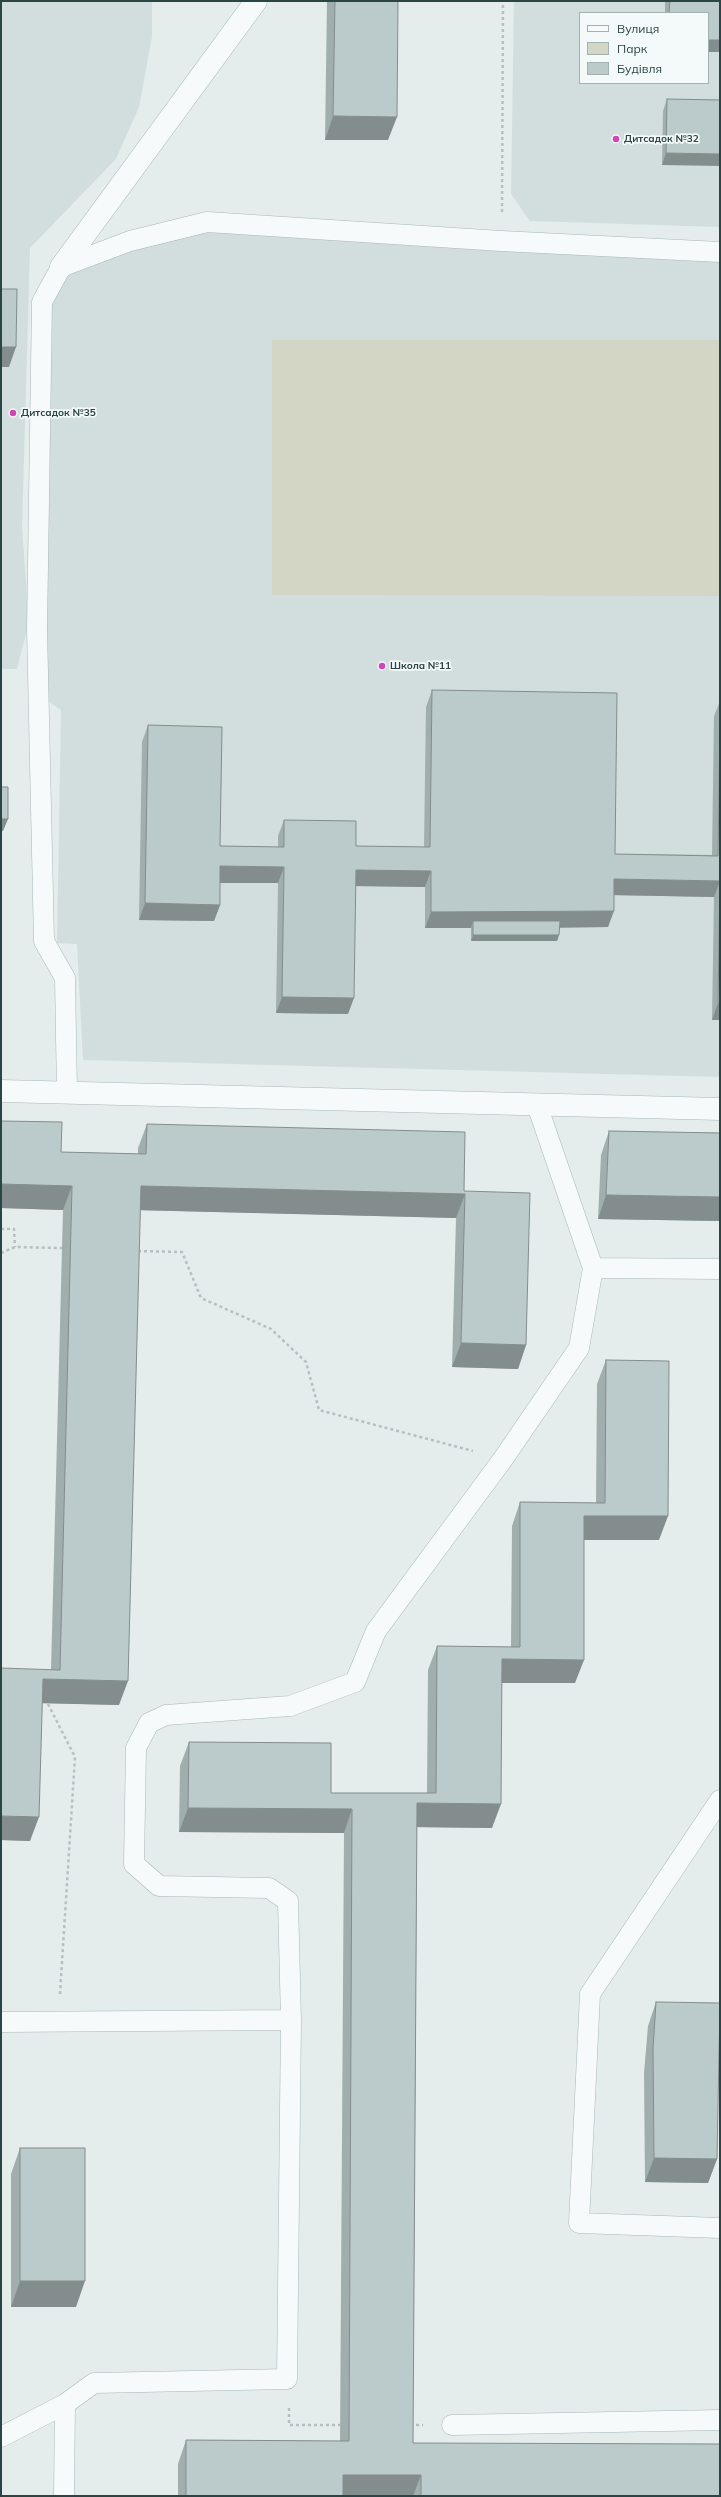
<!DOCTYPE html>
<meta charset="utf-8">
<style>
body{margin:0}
#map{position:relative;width:721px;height:2497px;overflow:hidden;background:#e4ecec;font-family:Mulish,sans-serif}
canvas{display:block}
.frame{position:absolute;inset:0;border:2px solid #2b4545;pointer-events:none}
.legend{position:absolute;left:579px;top:12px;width:130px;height:72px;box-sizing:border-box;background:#f4f9f9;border:1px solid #a4b1b1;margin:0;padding:5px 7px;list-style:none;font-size:12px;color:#2b4545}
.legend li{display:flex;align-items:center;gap:8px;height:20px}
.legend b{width:20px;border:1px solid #a4b1b1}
</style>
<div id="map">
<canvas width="721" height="2497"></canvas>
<div class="frame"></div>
<ul class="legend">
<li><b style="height:5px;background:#f7fafa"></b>Вулиця</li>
<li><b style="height:11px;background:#d4d6c5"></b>Парк</li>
<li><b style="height:11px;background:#bbcaca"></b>Будівля</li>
</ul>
</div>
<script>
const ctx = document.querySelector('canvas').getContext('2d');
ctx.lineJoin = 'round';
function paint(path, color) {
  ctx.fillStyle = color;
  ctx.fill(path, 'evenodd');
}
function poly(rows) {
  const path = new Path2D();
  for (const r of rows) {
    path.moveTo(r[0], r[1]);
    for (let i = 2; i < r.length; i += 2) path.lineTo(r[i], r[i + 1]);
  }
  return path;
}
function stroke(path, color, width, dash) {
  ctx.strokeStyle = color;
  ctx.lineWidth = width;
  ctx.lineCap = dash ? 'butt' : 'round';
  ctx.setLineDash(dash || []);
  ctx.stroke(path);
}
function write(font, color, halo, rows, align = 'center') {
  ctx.font = font + ' Mulish,sans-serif';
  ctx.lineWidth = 3.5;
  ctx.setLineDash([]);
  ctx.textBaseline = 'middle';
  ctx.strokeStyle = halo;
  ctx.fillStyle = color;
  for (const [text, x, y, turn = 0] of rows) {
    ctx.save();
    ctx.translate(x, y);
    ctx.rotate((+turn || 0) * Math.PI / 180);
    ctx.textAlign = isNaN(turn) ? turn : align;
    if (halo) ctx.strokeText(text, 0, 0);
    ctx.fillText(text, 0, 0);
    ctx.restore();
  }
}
paint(poly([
 [1,1,152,1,152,37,139,107,116,159,30,248,22,528,29,622,17,669,1,669],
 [514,1,720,1,720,227,530,221,511,194],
 [580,13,708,13,708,83,580,83],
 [204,228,720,253,720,1077,83,1060,77,944,57,943,61,710,48,701,40,631,46,302,63,269]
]), '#d2dede');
paint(poly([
 [272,340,719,340,719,596,272,595]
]), '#d4d6c5');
const lane = poly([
 [67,1093,65,978,44,941,37,629,42,302,61,267,130,241,207,222,501,241,720,252],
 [537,1105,593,1268,720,1269],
 [720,1800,590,1994,579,2223,720,2228],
 [1,2022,291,2020],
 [452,2425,720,2420],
 [1,2437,65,2404],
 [64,2496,65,2404,94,2383,287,2379,291,2020,288,1901,269,1888,159,1886,134,1864,136,1748,149,1723,166,1715,290,1706,355,1682,376,1631,503,1459,579,1348,593,1268]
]);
const street = poly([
 [61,267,256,1],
 [1,1091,720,1109]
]);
stroke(lane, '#a9b7b7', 21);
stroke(street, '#a9b7b7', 23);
stroke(poly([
 [502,212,503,1],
 [1,1229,14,1229,15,1247],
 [138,1251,182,1252,201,1298,271,1329,306,1362,319,1410,473,1451],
 [1,1253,15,1247,62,1248],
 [48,1704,75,1757,60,1994],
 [289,2408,289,2425,340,2425],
 [410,2425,423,2425]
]), '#b6c0c0', 2.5, [3, 3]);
stroke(lane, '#f7fafa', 20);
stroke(street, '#f7fafa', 22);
paint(poly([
 [327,1,398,1,388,140,325,140],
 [665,1,720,1,708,13,665,13],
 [667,99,720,100,662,165,663,111],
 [432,690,615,854,712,855,714,716,720,701,720,1020,712,1020,714,897,614,895,608,927,559,928,559,935,557,941,471,941,471,928,425,928,425,887,356,886,348,1014,276,1013,278,883,220,883,220,905,214,921,139,920,142,742,148,725,220,846,278,847,278,836,284,820,356,846,424,847,426,707],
 [1,1121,61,1152,138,1154,138,1148,147,1124,464,1191,526,1345,518,1369,452,1367,456,1218,140,1210,119,1705,42,1703,30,1841,1,1840,51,1670,63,1210,1,1208],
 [609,1131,720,1133,720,1221,598,1219,601,1155],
 [606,1360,659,1540,584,1540,575,1683,502,1683,492,1828,417,1827,413,2443,720,2496,178,2496,178,2464,186,2440,340,2441,344,1833,179,1832,180,1766,189,1742,331,1793,427,1793,428,1670,437,1646,511,1647,512,1526,520,1502,596,1503,597,1384],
 [656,2002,719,2041,717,2159,708,2183,645,2182,644,2073,648,2026],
 [20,2148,76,2307,11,2307,11,2174]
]), '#a1aeae');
paint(poly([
 [708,40,720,40,720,52,708,52],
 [333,116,397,117,388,140,325,140],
 [666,153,720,154,720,166,662,165],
 [1,347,16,347,9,367,1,367],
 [1,819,8,819,3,831,1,831],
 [220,866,284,867,278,883,214,883],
 [356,870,431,871,425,887,350,886],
 [614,879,720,881,714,897,608,895],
 [145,903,220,905,214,921,139,920],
 [614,911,608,927,473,928,473,921,471,928,425,928,431,912],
 [473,935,559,935,557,941,471,941],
 [282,997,354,998,348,1014,276,1013],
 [718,1003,720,1003,720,1020,712,1020],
 [1,1184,72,1186,63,1210,1,1208],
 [141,1186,465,1194,456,1218,132,1210],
 [606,1195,720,1197,720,1221,598,1219],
 [461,1343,526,1345,518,1369,452,1367],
 [584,1516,668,1516,659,1540,576,1540],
 [502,1659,584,1660,575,1683,493,1683],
 [43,1679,128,1681,119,1705,34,1703],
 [417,1803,501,1804,492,1828,409,1827],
 [188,1808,352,1809,344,1833,179,1832],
 [1,1816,39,1817,30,1841,1,1840],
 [719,2017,720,2017,720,2041,711,2041],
 [654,2158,717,2159,708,2183,645,2182],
 [20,2281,85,2281,76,2307,11,2307],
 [343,2475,421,2475,413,2496,336,2496]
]), '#838d8d');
const building = poly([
 [335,1,398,1,397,117,333,116,335,1],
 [670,1,720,1,720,40,708,40,708,13,669,13,670,1],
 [667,99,720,100,720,154,666,153,667,99],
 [1,289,17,289,16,347,1,347,1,289],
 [432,690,617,693,615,854,718,856,720,728,720,1003,718,1003,720,881,614,879,614,911,431,912,431,871,356,870,354,998,282,997,284,867,220,866,220,905,145,903,148,725,222,727,220,846,284,847,284,820,356,821,356,846,430,847,432,690],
 [1,787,8,787,8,819,1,819,1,787],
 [473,921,560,921,559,935,473,935,473,921],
 [1,1121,62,1122,61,1152,146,1154,147,1124,465,1132,464,1191,530,1193,526,1345,461,1343,465,1194,141,1186,128,1681,43,1679,39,1817,1,1816,1,1668,60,1670,72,1186,1,1184,1,1121],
 [609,1131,720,1133,720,1197,606,1195,609,1131],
 [606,1360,669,1361,668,1516,584,1516,584,1660,502,1659,501,1804,417,1803,413,2443,720,2444,720,2496,421,2496,421,2475,343,2475,343,2496,186,2496,186,2440,349,2441,352,1809,188,1808,189,1742,331,1743,331,1793,436,1793,437,1646,520,1647,520,1502,605,1503,606,1360],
 [656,2002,720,2003,717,2159,654,2158,653,2049,656,2002],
 [20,2148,85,2148,85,2281,20,2281,20,2148]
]);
paint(building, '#bbcaca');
stroke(building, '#838d8d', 1);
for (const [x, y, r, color] of [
 [616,139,4,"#d247b6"],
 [13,413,4,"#d247b6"],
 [382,666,4,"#d247b6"]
]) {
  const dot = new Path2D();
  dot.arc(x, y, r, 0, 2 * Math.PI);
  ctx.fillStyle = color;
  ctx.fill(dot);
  stroke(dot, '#f4f9f9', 1.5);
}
write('bold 10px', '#2b4545', '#f4f9f9', [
 ["Дитсадок №32",624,139],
 ["Дитсадок №35",21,413],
 ["Школа №11",390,666]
], 'left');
</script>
